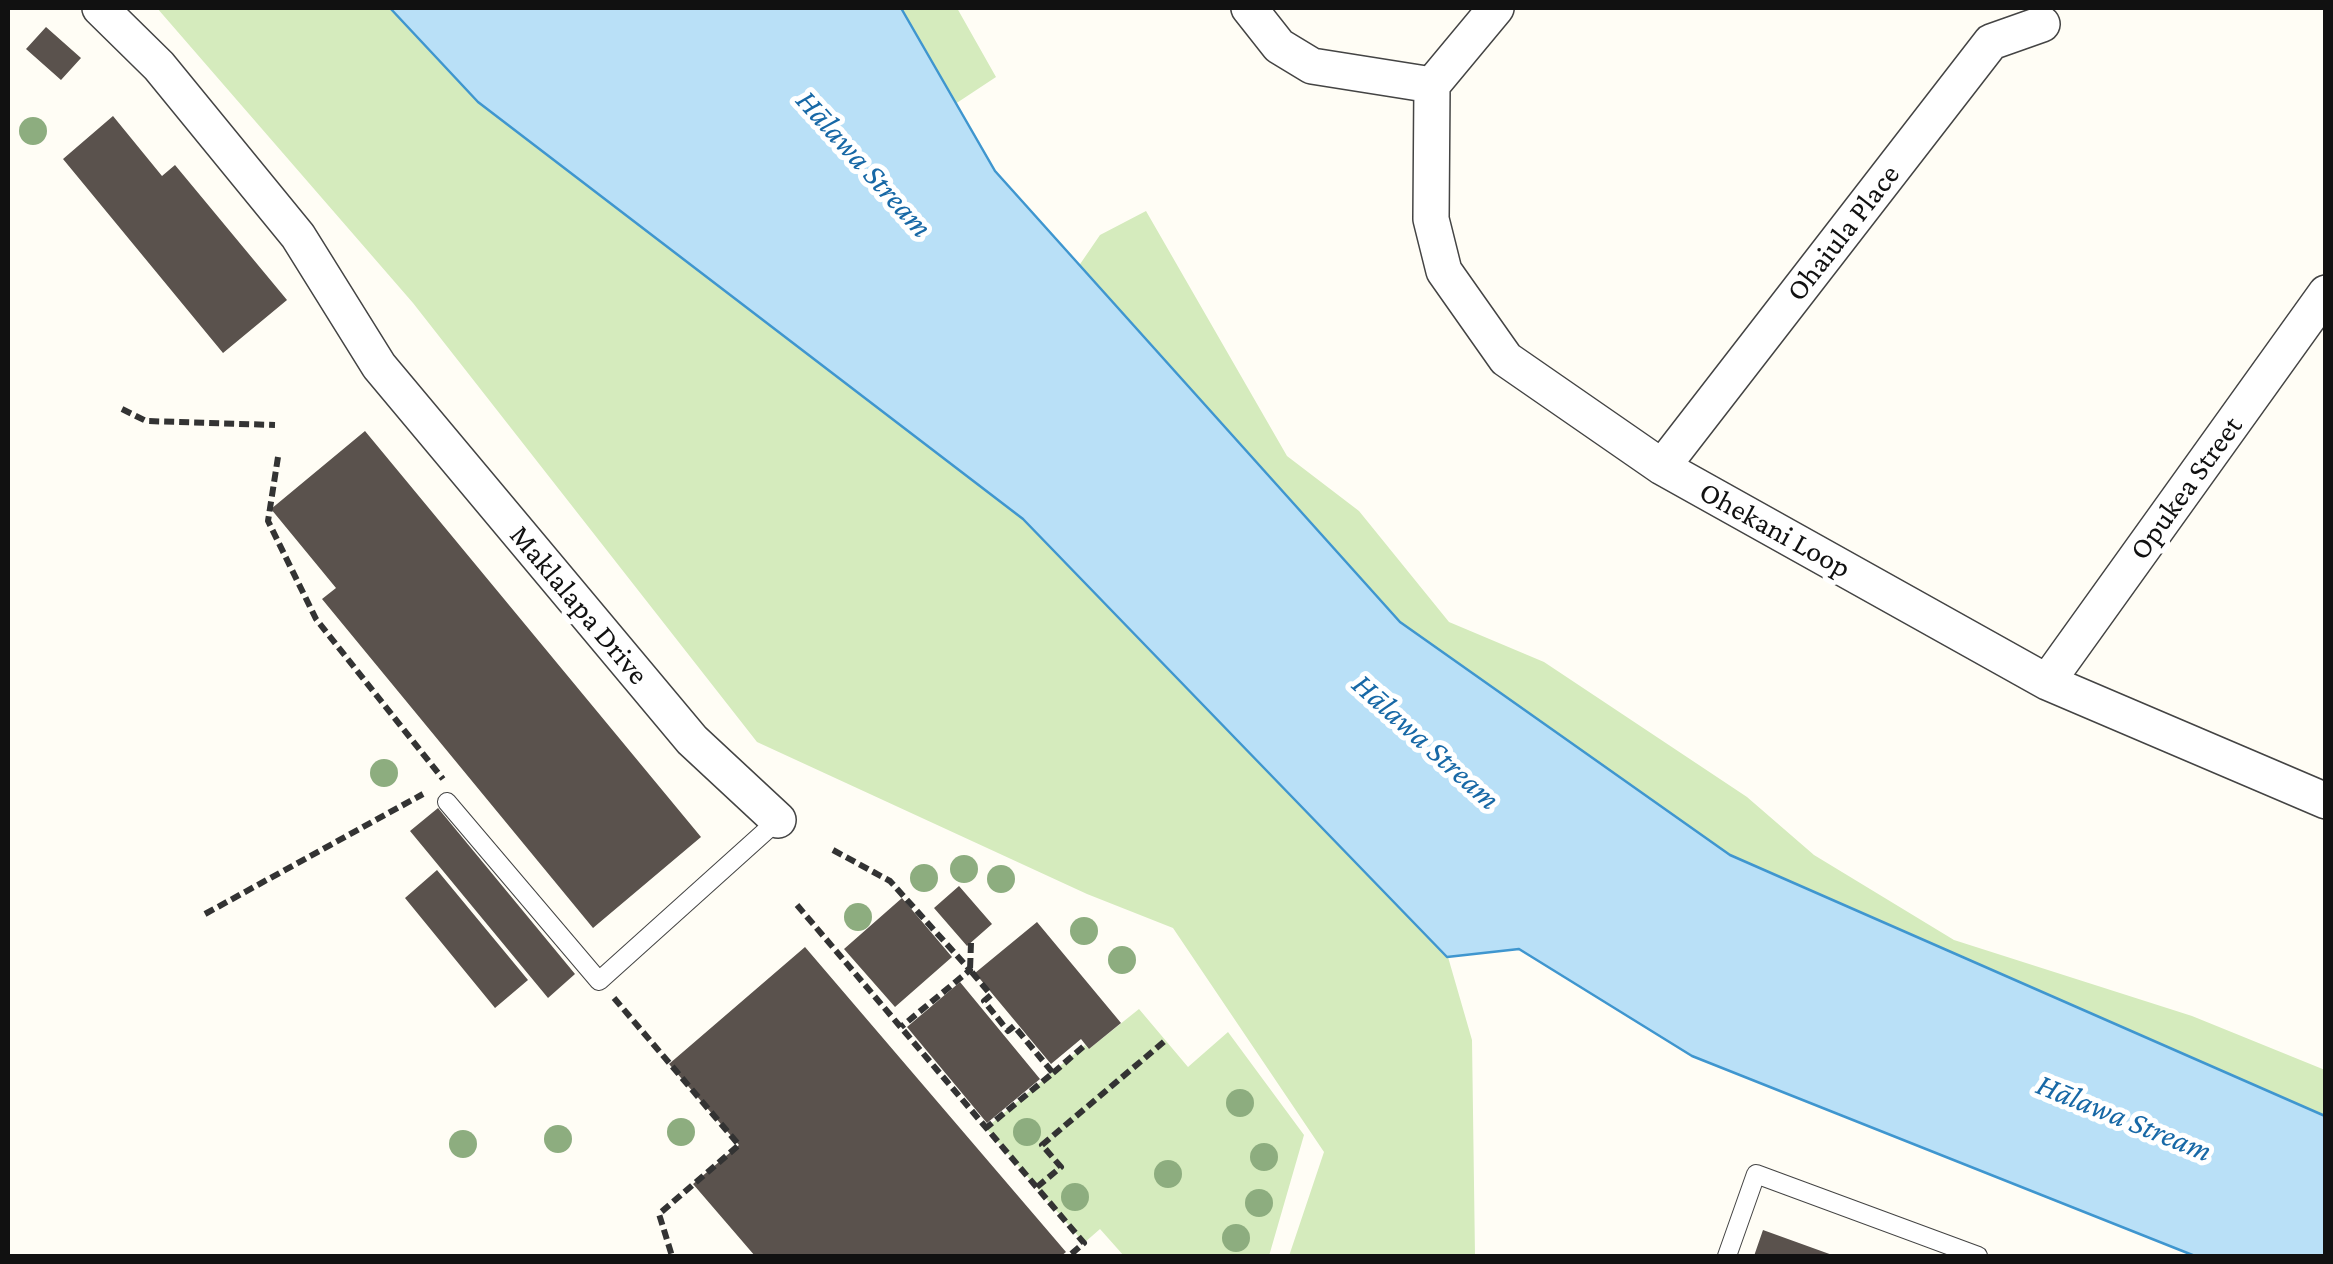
<!DOCTYPE html>
<meta charset="utf-8">
<style>
body{margin:0}
#map{position:relative;width:2333px;height:1264px;overflow:hidden;background:#fffdf5;font-family:"Crimson Pro",serif}
canvas{display:block}
.frame{position:absolute;inset:0;border:10px solid #111;pointer-events:none}
</style>
<div id="map">
<canvas width="2333" height="1264"></canvas>
<div class="frame"></div>
</div>
<script>
const ctx = document.querySelector('canvas').getContext('2d');
ctx.lineJoin = 'round';
function paint(path, color) {
  ctx.fillStyle = color;
  ctx.fill(path, 'evenodd');
}
function poly(rows) {
  const path = new Path2D();
  for (const r of rows) {
    path.moveTo(r[0], r[1]);
    for (let i = 2; i < r.length; i += 2) path.lineTo(r[i], r[i + 1]);
  }
  return path;
}
function stroke(path, color, width, dash) {
  ctx.strokeStyle = color;
  ctx.lineWidth = width;
  ctx.lineCap = dash ? 'butt' : 'round';
  ctx.setLineDash(dash || []);
  ctx.stroke(path);
}
function write(font, color, halo, rows, align = 'center') {
  ctx.font = font + ' "Crimson Pro",serif';
  ctx.lineWidth = 10;
  ctx.setLineDash([]);
  ctx.textBaseline = 'middle';
  ctx.strokeStyle = halo;
  ctx.fillStyle = color;
  for (const [text, x, y, turn = 0] of rows) {
    ctx.save();
    ctx.translate(x, y);
    ctx.rotate((+turn || 0) * Math.PI / 180);
    ctx.textAlign = isNaN(turn) ? turn : align;
    if (halo) ctx.strokeText(text, 0, 0);
    ctx.fillText(text, 0, 0);
    ctx.restore();
  }
}
paint(poly([
 [157,8,642,8,969,368,1448,957,1472,1040,1475,1256,1289,1256,1324,1152,1173,928,1087,894,757,742,413,303],
 [805,8,957,8,996,77,937,116],
 [1146,211,1287,456,1359,511,1449,622,1544,662,1747,797,1814,855,1954,940,2192,1016,2325,1070,2325,1179,1542,830,1063,289,1100,235],
 [1139,1009,1188,1067,1228,1032,1304,1135,1269,1256,1124,1256,1100,1229,1084,1243,986,1128,1085,1045,1089,1049]
]), '#d5ebbd');
const water = poly([
 [390,8,901,8,995,171,1400,622,1730,855,2325,1116,2325,1256,2195,1256,1692,1056,1519,949,1447,957,1023,519,478,102,390,8]
]);
paint(water, '#b9e0f7');
stroke(water, '#3f96cf', 2.5);
paint(poly([
 [46,27,81,58,61,80,26,49],
 [113,116,162,176,175,165,287,300,223,353,63,159],
 [365,431,701,837,593,928,322,599,336,588,271,509],
 [438,808,575,974,548,998,410,831],
 [437,870,528,980,495,1008,405,898],
 [959,886,992,924,967,946,934,908],
 [902,898,952,957,895,1007,844,949],
 [1037,922,1121,1023,1089,1049,1081,1039,1051,1064,975,973],
 [805,947,1066,1252,1061,1256,755,1256,693,1184,739,1145,669,1064],
 [960,982,1040,1079,987,1123,907,1027],
 [1763,1230,1835,1256,1754,1256]
]), '#5a524d');
const service = poly([
 [447,802,599,981,778,820],
 [1727,1256,1756,1174,1978,1256]
]);
const minor = poly([
 [100,8,159,66,298,236,379,366,692,740,778,820],
 [1249,8,1279,46,1312,66,1432,85,1431,219,1444,271,1506,359,1662,467,2047,682,2326,801],
 [1432,85,1496,8],
 [1662,467,1991,42,2042,24],
 [2047,682,2326,293]
]);
stroke(service, '#444', 20);
stroke(minor, '#444', 38);
stroke(poly([
 [122,409,146,421,275,425],
 [278,457,268,521,316,619,443,779],
 [833,850,890,881,970,970,901,1027],
 [797,905,1084,1243,1069,1256],
 [205,914,423,794],
 [971,943,970,970,991,995,984,1001,1008,1031,1014,1026,1053,1073,986,1128],
 [614,998,739,1145,659,1214,672,1256],
 [1053,1073,1085,1045],
 [1037,1187,1061,1167,1042,1145,1166,1040]
]), '#333', 6, [10, 5]);
stroke(service, '#fff', 18);
stroke(minor, '#fff', 35);
ctx.fillStyle = '#8dad7f';
for (const [x, y] of [
 [33,131],
 [384,773],
 [964,869],
 [924,878],
 [1001,879],
 [858,917],
 [1084,931],
 [1122,960],
 [1240,1103],
 [681,1132],
 [1027,1132],
 [558,1139],
 [463,1144],
 [1264,1157],
 [1168,1174],
 [1075,1197],
 [1259,1203],
 [1236,1238]
]) {
  ctx.beginPath();
  ctx.arc(x, y, 14, 0, 2 * Math.PI);
  ctx.fill();
}
write('30px', '#111', '#fff', [
 ["Ohaiula Place",1843,233,-52],
 ["Opukea Street",2186,488,-54],
 ["Ohekani Loop",1775,530,29],
 ["Maklalapa Drive",579,605,50]
]);
write('italic 32px', '#1768a6', '#fff', [
 ["Hālawa Stream",864,164,48],
 ["Hālawa Stream",1426,742,42],
 ["Hālawa Stream",2124,1118,22]
]);
</script>
